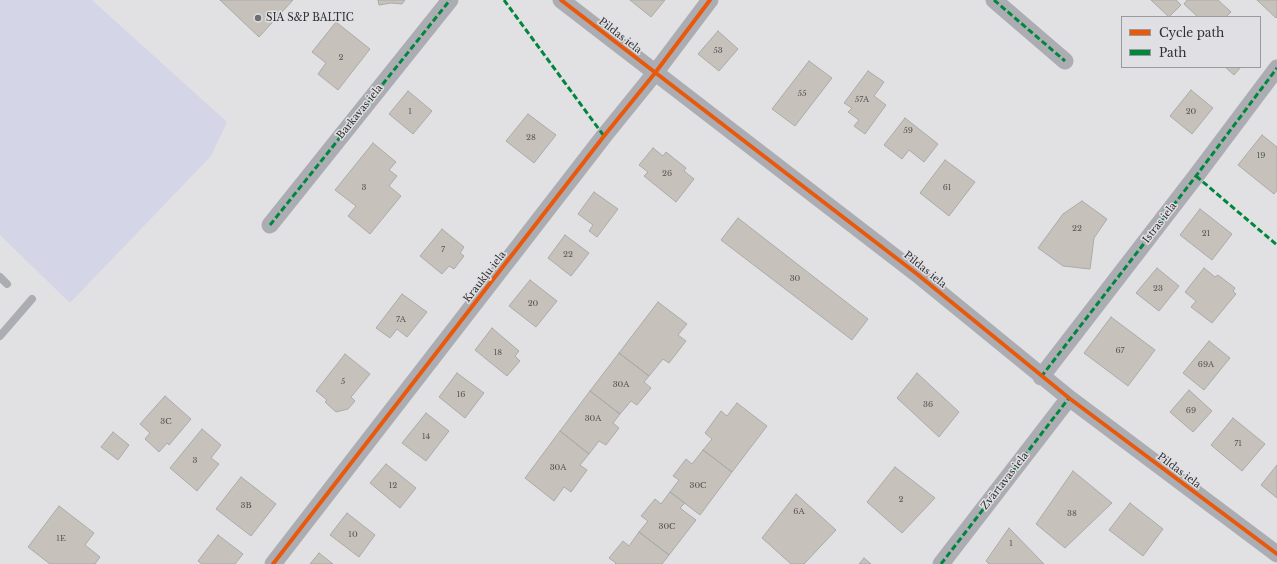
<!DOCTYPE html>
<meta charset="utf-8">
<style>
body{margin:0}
#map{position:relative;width:1277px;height:564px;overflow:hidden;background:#e1e1e3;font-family:"Libre Baskerville",serif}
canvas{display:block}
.legend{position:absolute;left:1121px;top:16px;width:140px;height:52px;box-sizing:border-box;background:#e0e0e4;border:1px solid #9a9a9d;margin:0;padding:5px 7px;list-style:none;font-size:12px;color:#303032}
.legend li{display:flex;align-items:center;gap:8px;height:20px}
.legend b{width:20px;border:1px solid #9a9a9d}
</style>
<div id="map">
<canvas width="1277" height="564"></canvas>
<ul class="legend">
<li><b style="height:5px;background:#e8590c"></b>Cycle path</li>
<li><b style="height:5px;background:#00873e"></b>Path</li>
</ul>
</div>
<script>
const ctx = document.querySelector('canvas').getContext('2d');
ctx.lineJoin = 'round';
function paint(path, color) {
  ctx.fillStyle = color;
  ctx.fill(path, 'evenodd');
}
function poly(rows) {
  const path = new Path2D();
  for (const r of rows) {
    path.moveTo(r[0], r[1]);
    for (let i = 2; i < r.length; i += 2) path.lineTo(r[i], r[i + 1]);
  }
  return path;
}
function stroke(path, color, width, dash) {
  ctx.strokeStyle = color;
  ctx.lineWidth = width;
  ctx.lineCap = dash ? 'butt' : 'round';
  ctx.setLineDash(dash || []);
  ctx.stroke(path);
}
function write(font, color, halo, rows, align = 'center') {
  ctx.font = font + ' "Libre Baskerville",serif';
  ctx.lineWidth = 3;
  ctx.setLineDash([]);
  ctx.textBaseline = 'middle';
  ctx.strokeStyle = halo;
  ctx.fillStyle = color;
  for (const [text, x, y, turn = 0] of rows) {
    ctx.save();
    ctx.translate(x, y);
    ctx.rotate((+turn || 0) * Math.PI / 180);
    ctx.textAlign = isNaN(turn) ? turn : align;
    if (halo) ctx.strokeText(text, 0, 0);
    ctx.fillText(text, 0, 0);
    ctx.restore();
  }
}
paint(poly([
 [0,0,92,0,227,122,211,156,70,303,0,235]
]), '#d4d5e6');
const building = poly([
 [220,0,293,0,259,37,220,0],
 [378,0,405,0,402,4,391,3,379,5,378,0],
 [630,0,665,0,651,17,630,0],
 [1151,0,1176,0,1181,5,1169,17,1151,0],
 [1187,0,1218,0,1231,12,1226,17,1198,17,1184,4,1187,0],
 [1257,0,1277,0,1277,17,1276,18,1257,0],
 [336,22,370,49,338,90,318,74,326,63,312,52,336,22],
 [718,31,738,49,719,71,698,54,718,31],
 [809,61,832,78,795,126,772,109,809,61],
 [1225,67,1241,67,1234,75,1225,67],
 [868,71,884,82,874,96,886,105,865,134,854,126,859,120,848,112,852,108,844,103,868,71],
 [1191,90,1213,108,1192,134,1170,116,1191,90],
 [408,91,432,111,413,134,389,114,408,91],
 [528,114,556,135,534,163,506,141,528,114],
 [905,118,938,144,924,162,909,150,902,159,884,145,905,118],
 [1262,135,1277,147,1277,190,1274,194,1238,165,1262,135],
 [373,143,396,162,389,170,397,176,389,186,401,196,370,234,348,216,356,206,335,190,373,143],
 [653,148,663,156,666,152,686,168,684,171,694,179,676,202,644,176,648,172,639,165,653,148],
 [945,160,975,182,949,216,920,193,945,160],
 [594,192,618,209,597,237,589,231,593,225,578,214,594,192],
 [1082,201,1107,219,1094,238,1090,269,1063,266,1038,248,1063,214,1082,201],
 [1200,209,1232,234,1212,260,1180,235,1200,209],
 [738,218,868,319,852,340,721,240,738,218],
 [442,229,464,247,460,253,464,256,454,269,449,266,442,274,420,256,442,229],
 [565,235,589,253,571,276,548,258,565,235],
 [1157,268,1179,286,1159,311,1136,293,1157,268],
 [1204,268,1215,277,1218,275,1235,288,1233,291,1236,294,1212,323,1191,307,1196,301,1185,292,1204,268],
 [530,280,557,301,536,327,509,306,530,280],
 [402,294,427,312,407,337,397,329,390,338,376,328,402,294],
 [658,302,687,324,678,335,686,341,669,363,663,359,649,376,619,353,658,302],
 [1111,317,1155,350,1128,386,1084,353,1111,317],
 [492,328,519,351,515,356,520,361,507,376,475,350,492,328],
 [1209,341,1230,358,1204,390,1183,373,1209,341],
 [619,353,649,376,644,382,651,388,637,405,631,401,620,414,590,391,619,353],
 [345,354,370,374,351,397,355,401,348,409,336,412,325,402,327,400,316,391,345,354],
 [457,373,484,393,465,418,439,397,457,373],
 [917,373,959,412,939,437,897,398,917,373],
 [1189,390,1212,411,1193,432,1170,412,1189,390],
 [590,391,620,414,613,423,619,428,606,445,599,441,589,454,560,431,590,391],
 [165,396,191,419,169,445,167,443,159,452,145,439,150,433,140,424,165,396],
 [737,403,767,426,732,472,703,450,712,439,705,433,721,411,727,416,737,403],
 [426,413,449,431,426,461,402,443,426,413],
 [1233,418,1265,444,1242,471,1211,445,1233,418],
 [202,429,221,445,211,458,219,464,197,491,170,468,202,429],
 [560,431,589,454,580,465,587,470,571,492,564,487,554,501,525,478,560,431],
 [113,432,129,445,118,460,101,447,113,432],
 [703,450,732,472,700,515,670,492,679,480,673,476,686,459,692,464,703,450],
 [386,464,416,488,400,508,370,483,386,464],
 [1277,465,1277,498,1261,485,1277,465],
 [895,467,935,498,902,533,867,502,895,467],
 [1073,471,1112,503,1065,548,1036,524,1073,471],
 [241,477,276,504,251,536,216,509,241,477],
 [670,492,685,503,680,508,696,520,669,555,639,532,648,521,641,516,655,499,661,504,670,492],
 [796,494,836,530,804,564,791,564,762,538,796,494],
 [1130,503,1163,529,1143,556,1109,530,1130,503],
 [59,506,94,533,85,545,100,557,95,564,50,564,28,547,59,506],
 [347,513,375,535,359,557,330,535,347,513],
 [1009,528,1044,564,989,564,986,561,1009,528],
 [639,532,669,555,662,564,615,564,616,563,609,558,623,541,629,546,639,532],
 [218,535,243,554,235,564,202,564,198,561,218,535],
 [319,553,333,564,310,564,319,553],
 [864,558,871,564,859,564,864,558]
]);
paint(building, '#c6c2bb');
stroke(building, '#aaa', 1);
stroke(poly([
 [0,277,7,284],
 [0,336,32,299]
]), '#acadb3', 8);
stroke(poly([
 [561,0,917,274,1069,398,1277,554],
 [994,0,1065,61],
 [270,225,450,0],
 [1041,377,1196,176,1277,68],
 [273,564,604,136,655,73,710,0],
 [941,564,1069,398]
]), '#acadb3', 17);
stroke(poly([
 [504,0,604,136],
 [994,0,1065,61],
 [1196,176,1277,245],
 [270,225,450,0],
 [1041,377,1196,176,1277,68],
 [941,564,1069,398]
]), '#00873e', 3, [6, 3]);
stroke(poly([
 [561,0,917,274,1069,398,1277,554],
 [273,564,604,136,655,73,710,0]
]), '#e8590c', 4);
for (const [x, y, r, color] of [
 [258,18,4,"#6e6e70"]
]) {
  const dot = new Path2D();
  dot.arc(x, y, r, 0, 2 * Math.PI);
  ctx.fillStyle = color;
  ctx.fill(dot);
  stroke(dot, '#e0e0e4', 1.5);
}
write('8px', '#565454', null, [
 ["53",718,51],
 ["2",341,58],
 ["55",802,94],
 ["57A",862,100],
 ["1",410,112],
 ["20",1191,112],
 ["59",908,131],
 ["28",531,138],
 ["19",1261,156],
 ["26",667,174],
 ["3",364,188],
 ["61",947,188],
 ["22",1077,229],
 ["21",1206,234],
 ["7",443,250],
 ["22",568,255],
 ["30",795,279],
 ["23",1158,289],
 ["20",533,304],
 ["7A",401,320],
 ["67",1120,351],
 ["18",498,353],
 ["69A",1206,365],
 ["5",343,382],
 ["30A",621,385],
 ["16",461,395],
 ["36",928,405],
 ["69",1191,411],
 ["30A",593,419],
 ["3C",166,422],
 ["14",426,437],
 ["71",1238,444],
 ["3",195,461],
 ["30A",558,468],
 ["12",393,486],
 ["30C",698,486],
 ["2",901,500],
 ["3B",246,506],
 ["6A",799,512],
 ["38",1072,514],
 ["30C",667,527],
 ["10",353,535],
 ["1E",61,539],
 ["1",1011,544]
]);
write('10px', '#303032', '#e0e0e4', [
 ["SIA S&P BALTIC",266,18]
], 'left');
write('10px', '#303032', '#e0e0e4', [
 ["Pildas iela",620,36,38],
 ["Barkavas iela",360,112,-51],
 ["Istras iela",1160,223,-52],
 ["Pildas iela",925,270,39],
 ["Kraukļu iela",485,277,-52],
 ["Pildas iela",1179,471,37],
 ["Zvārtavas iela",1005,481,-52]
]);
</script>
